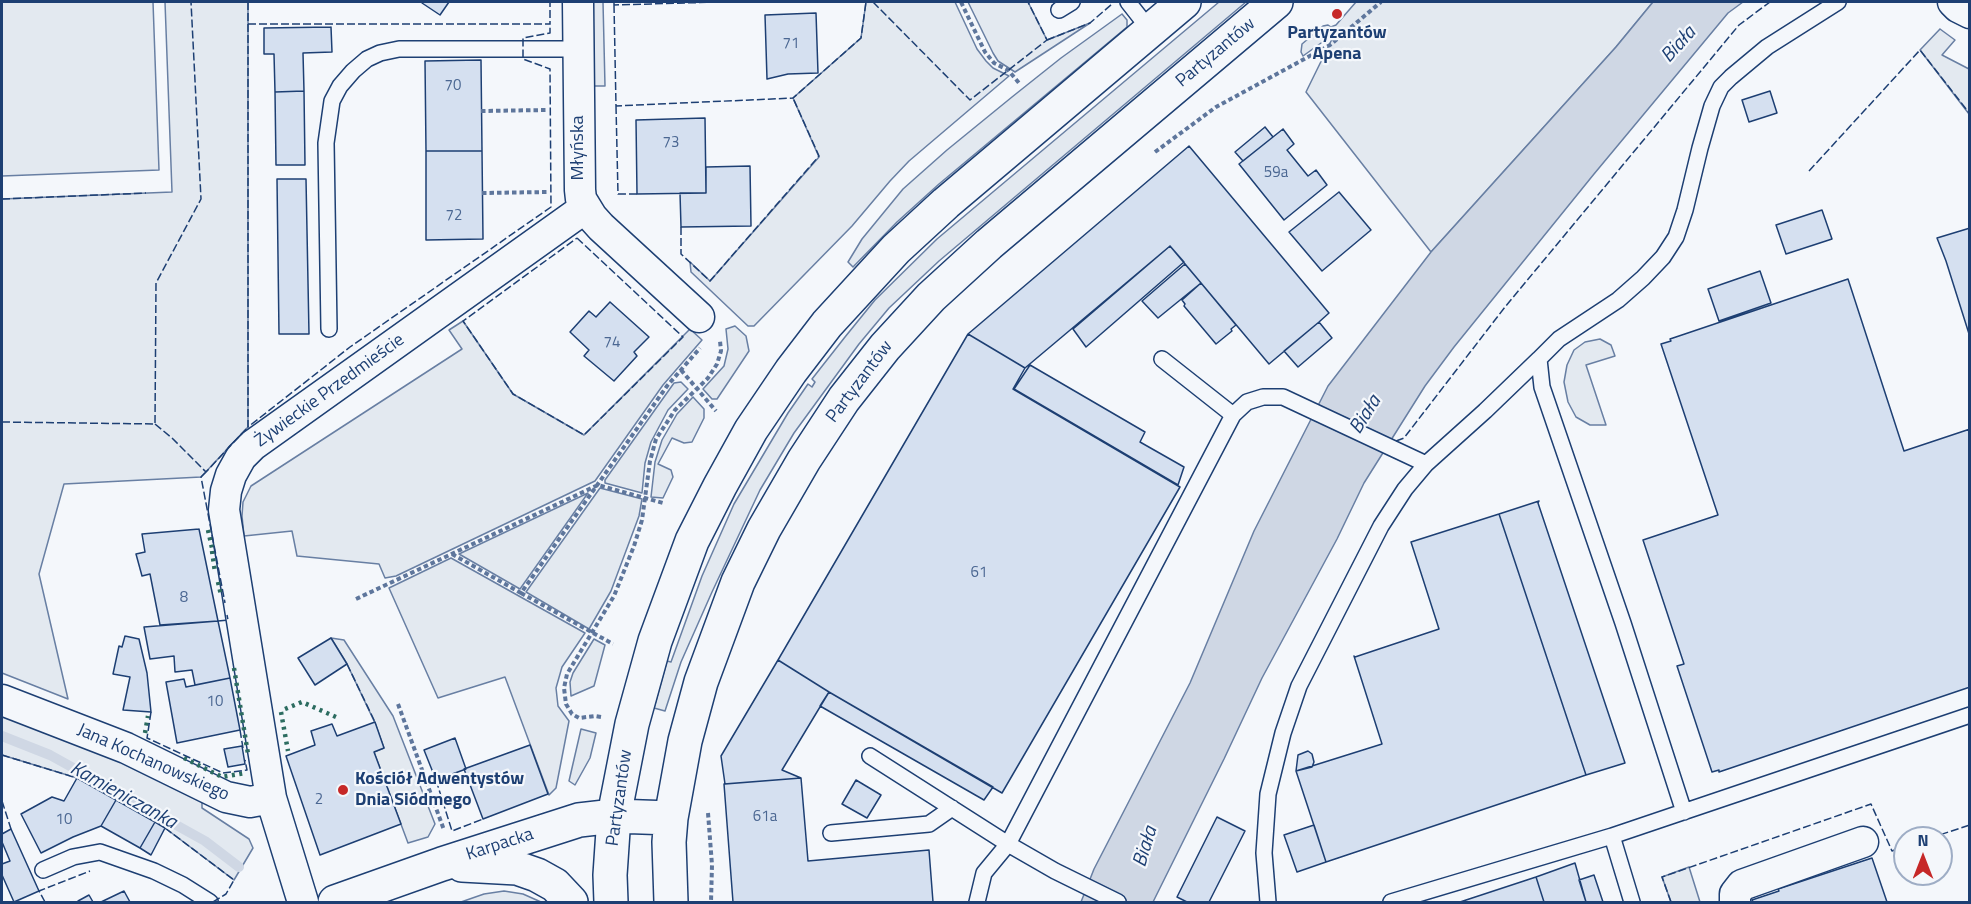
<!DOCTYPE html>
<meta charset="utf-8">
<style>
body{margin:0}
#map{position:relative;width:1971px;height:904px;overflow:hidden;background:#f4f7fb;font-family:"Titillium Web",sans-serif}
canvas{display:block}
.frame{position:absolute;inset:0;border:3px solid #1d3f73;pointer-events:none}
.north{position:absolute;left:1893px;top:826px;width:60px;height:60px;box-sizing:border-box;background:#f4f7fb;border:2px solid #9eadc5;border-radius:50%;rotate:0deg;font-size:16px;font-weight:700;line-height:24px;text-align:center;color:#1d3f73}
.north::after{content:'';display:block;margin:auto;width:21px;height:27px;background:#c62828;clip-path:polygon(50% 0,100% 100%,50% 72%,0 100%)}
</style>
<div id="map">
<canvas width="1971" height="904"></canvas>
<div class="frame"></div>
<div class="north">N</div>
</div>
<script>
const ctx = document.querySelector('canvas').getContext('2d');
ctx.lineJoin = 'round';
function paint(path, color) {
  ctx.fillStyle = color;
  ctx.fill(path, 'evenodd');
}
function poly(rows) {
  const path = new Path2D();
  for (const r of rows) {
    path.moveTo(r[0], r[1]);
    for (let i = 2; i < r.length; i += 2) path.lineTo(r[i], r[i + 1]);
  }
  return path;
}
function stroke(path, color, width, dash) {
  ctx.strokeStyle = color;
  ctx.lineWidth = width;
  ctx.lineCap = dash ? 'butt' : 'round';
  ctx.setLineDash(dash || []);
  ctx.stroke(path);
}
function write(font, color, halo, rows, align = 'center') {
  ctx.font = font + ' "Titillium Web",sans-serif';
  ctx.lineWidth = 4.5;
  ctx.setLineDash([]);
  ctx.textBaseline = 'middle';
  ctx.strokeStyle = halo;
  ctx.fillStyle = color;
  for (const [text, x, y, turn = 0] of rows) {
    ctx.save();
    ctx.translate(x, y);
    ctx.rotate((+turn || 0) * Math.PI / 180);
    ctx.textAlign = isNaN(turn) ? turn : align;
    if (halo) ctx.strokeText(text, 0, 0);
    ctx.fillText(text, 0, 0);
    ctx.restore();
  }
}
const green = poly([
 [2,2,153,2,159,170,2,176,2,2],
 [165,2,248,2,248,427,201,477,64,484,39,574,68,699,2,673,2,199,172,192,165,2],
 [593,2,603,2,605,86,594,86,593,2],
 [866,2,955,2,977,49,986,61,993,68,1009,76,909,161,890,181,852,226,754,326,748,326,691,272,690,262,710,281,819,157,793,98,861,38,866,2],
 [968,2,1028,2,1047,40,1090,23,1015,72,998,61,993,53,968,2],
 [1219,2,1246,2,939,261,889,308,859,344,794,433,760,490,712,592,681,662,665,711,654,708,667,661,671,662,702,576,734,504,788,413,808,384,812,387,815,382,812,379,845,337,875,300,937,239,1219,2],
 [1356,2,1653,2,1616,47,1431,252,1306,92,1335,33,1303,56,1301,52,1302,44,1323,26,1328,25,1331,27,1336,25,1356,2],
 [1122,14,1127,20,1127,27,939,184,897,222,853,267,848,262,862,239,903,189,947,150,1012,97,1061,58,1122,14],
 [1940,29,1955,40,1942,55,1969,69,1969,114,1920,50,1940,29],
 [463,321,513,394,584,435,690,329,702,340,663,385,595,481,396,576,385,578,379,564,297,556,292,531,244,536,242,516,243,502,251,486,462,349,449,330,463,321],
 [735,326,746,336,749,351,717,399,712,399,703,389,724,366,728,349,726,329,735,326],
 [1600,339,1611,345,1615,356,1586,365,1606,425,1590,425,1576,417,1568,402,1564,382,1567,365,1574,350,1585,342,1600,339],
 [681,382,688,389,668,410,651,442,645,463,642,493,605,483,605,480,674,383,681,382],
 [693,397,704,409,704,418,692,442,684,443,672,438,658,464,671,470,673,477,663,498,651,497,655,462,662,440,677,414,693,397],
 [600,488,642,499,639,516,611,591,589,629,526,592,600,488],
 [588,493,520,589,459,554,588,493],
 [451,558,585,633,562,667,556,688,558,706,569,721,556,788,549,795,505,677,438,698,389,588,451,558],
 [331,638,344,640,393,716,435,824,428,837,408,843,374,752,384,748,375,723,347,664,331,638],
 [594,639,605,645,594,686,571,696,570,682,573,673,594,639],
 [2,709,41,724,202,800,202,808,249,839,253,848,234,880,165,828,77,778,2,755,2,709],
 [581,729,596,733,590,758,575,785,569,781,581,729],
 [1689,867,1700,902,1671,902,1662,877,1689,867],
 [504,891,523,894,541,902,461,902,484,894,504,891]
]);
paint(green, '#e3e9f0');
stroke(green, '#687fa3', 1.5);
const water = poly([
 [1653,2,1743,2,1728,13,1594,174,1454,347,1425,386,1364,483,1337,539,1262,678,1224,759,1153,902,1081,902,1094,869,1190,683,1254,531,1328,386,1431,252,1616,47,1653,2]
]);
paint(water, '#cfd7e4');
stroke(water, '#687fa3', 1.5);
stroke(poly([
 [2,736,50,755,205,841,239,867]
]), '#cfd7e4', 10);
const building = poly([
 [423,2,449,2,440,15,422,3,423,2],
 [816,13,818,73,788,74,767,79,765,15,816,13],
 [331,27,332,52,303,53,304,91,275,92,274,54,264,54,264,28,331,27],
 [481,60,482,151,426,151,425,61,481,60],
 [304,91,305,165,276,165,275,92,304,91],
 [1770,91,1777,113,1749,122,1742,100,1770,91],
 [705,118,706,193,637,194,636,120,705,118],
 [1265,127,1273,137,1243,161,1235,152,1265,127],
 [1283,129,1294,144,1287,150,1308,176,1316,170,1327,185,1284,220,1239,164,1283,129],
 [1189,146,1329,313,1319,322,1269,364,1170,246,1025,368,968,334,1189,146],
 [426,151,482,151,483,239,426,240,426,151],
 [750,166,751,226,681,227,680,193,706,193,706,167,750,166],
 [277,179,306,179,309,334,279,334,277,179],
 [1339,192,1371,230,1322,271,1289,232,1339,192],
 [1822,210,1832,239,1786,254,1776,225,1822,210],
 [1970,228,1970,337,1946,261,1937,238,1970,228],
 [1170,246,1184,262,1086,347,1073,329,1170,246],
 [1185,264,1201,283,1158,318,1142,301,1185,264],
 [1760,271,1771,303,1719,321,1708,289,1760,271],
 [1848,279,1904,451,1970,429,1970,687,1719,772,1719,770,1712,772,1677,666,1684,664,1643,540,1718,515,1661,344,1671,341,1670,339,1848,279],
 [1201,283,1236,325,1231,329,1232,331,1216,344,1184,306,1185,304,1182,300,1201,283],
 [610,302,649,337,634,352,637,356,614,381,584,356,589,350,570,332,589,311,596,317,610,302],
 [1319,322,1332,338,1298,367,1284,351,1319,322],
 [968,334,1025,368,1013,389,1180,487,1002,793,829,692,778,660,968,334],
 [1030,365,1145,432,1140,442,1184,467,1178,485,1014,389,1030,365],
 [1539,501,1538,503,1625,763,1586,775,1499,514,1539,501],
 [1499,514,1586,775,1326,862,1296,771,1382,744,1354,656,1355,657,1439,629,1411,542,1499,514],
 [199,529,218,621,160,625,150,574,142,576,136,554,145,552,142,534,199,529],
 [218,621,230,678,195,685,192,670,175,672,174,656,150,659,144,627,218,621],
 [125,636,139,639,147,673,151,712,123,710,130,677,113,674,119,646,122,647,125,636],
 [331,638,347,664,315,685,298,658,331,638],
 [778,660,829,692,782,770,801,778,725,784,721,756,778,660],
 [230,678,240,730,177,743,166,682,184,679,186,687,230,678],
 [829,692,993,787,984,800,820,706,829,692],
 [375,722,384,748,374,752,401,824,320,855,286,756,315,745,311,731,332,724,337,736,375,722],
 [455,738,466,769,436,780,424,750,455,738],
 [530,745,548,794,483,819,464,769,530,745],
 [242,746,245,764,228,767,224,749,242,746],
 [1308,751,1312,754,1314,762,1312,767,1296,771,1298,755,1308,751],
 [77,778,116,800,101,826,73,837,41,853,21,814,52,797,64,801,77,778],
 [801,778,808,861,929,850,933,902,733,902,724,784,801,778],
 [856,780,881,795,867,818,842,804,856,780],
 [116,800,155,822,140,848,101,826,116,800],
 [1217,817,1245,831,1209,902,1187,902,1177,897,1217,817],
 [155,822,165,828,151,855,140,848,155,822],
 [1314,825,1326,862,1297,872,1284,835,1314,825],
 [11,829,39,891,14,902,2,875,2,864,10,861,2,842,2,834,11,829],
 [1872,858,1887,902,1753,902,1752,900,1779,891,1778,889,1872,858],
 [1575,863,1586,902,1544,902,1536,877,1575,863],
 [1594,875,1603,902,1586,902,1579,880,1594,875],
 [1536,877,1544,902,1460,902,1536,877],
 [124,891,130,902,101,902,124,891],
 [89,895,93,902,79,902,78,901,89,895]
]);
paint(building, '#d5e0f0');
stroke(building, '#1d3f73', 1.5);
const lane = poly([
 [1128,2,1150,30],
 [1059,10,1072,2],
 [329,329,326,143,332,101,340,86,353,71,367,59,380,53,399,49,579,49],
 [1162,359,1233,415],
 [870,756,1008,844,1233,415,1247,402,1263,397,1283,397,1426,464,1485,411,1539,359],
 [1684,812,1623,623,1542,387,1539,359,1559,339,1618,300,1643,278,1663,257,1676,237,1685,210,1700,148,1712,106,1721,87,1731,77,1767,47,1838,2],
 [831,833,929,824,952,808],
 [1612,836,1632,902],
 [43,870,73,857,100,852,154,871,183,885,210,902],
 [977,902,984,873,1008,844,1055,871,1118,902],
 [1268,902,1264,853,1268,794,1283,733,1299,686,1381,526,1405,489,1426,464],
 [1391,902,1612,836,1970,715]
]);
const street = poly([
 [578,2,580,190,581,199,592,217,601,227,699,317],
 [1953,2,1958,7,1970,13],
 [2,700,126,748,226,797,250,802,271,798],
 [303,902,271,798,224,510,226,491,231,475,241,457,253,445,585,208],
 [1735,902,1735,894,1742,885,1863,842]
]);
const secondary = poly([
 [462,865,517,868,537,875,555,885,571,902],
 [335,902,442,864,579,820,614,816,671,818],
 [611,902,610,875,614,816,632,724,655,641,692,541,720,486,751,430,791,371,827,324,896,249,946,203,1184,2],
 [671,902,669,842,671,818,685,741,701,682,738,582,764,529,804,460,844,399,885,347,931,297,989,244,1276,2]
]);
stroke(lane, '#1d3f73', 18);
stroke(street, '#1d3f73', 33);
stroke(secondary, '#1d3f73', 36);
stroke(poly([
 [961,2,985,52,994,63,1008,70,1019,83],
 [481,111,548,110],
 [1155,152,1216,107,1330,45,1381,2],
 [482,193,548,192],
 [681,370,716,411],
 [452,554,521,593,667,386,700,348],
 [521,593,613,644],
 [356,599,598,485,663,503],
 [398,704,444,830],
 [601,717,595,716,579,718,572,714,566,704,564,688,567,674,614,596,634,546,642,520,650,461,656,439,675,410,708,378,717,364,721,351,720,341],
 [708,813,712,865,711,902]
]), '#5e769c', 4, [4.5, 3]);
stroke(lane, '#f4f7fb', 15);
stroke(street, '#f4f7fb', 30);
stroke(secondary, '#f4f7fb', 33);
stroke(poly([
 [208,530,212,548],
 [212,551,215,572],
 [218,582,221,595],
 [234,668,248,754],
 [285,709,302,702,336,717],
 [281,712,288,751],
 [145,733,148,716],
 [184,758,222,777,245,773]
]), '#2c6c60', 4.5, [3, 4.5]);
stroke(poly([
 [248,2,248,24,550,24,550,2],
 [614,2,614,5,718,2],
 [873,2,970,100,1047,40,1028,2],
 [614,5,616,106,793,98,861,38,866,2],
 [248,24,248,427,350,347,551,207,550,69,523,59,523,38,550,33,550,24],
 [1047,40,1090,23,1112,4,1110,2],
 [616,106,618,194,637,194],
 [1809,171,1920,50,1970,114],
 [2,199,146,193],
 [681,227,681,254,710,281,819,156,793,98],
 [577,238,683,337,584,435,513,394,463,321,577,238],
 [2,422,155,424,156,283,201,199,191,2],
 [155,424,172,438,206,472,248,427],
 [1396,441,1404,438,1505,307,1739,25,1770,2],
 [206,472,201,477,225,603],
 [218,621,228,620,227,615],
 [347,664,375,722],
 [151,712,147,738,223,773,247,770,245,760],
 [240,730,243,748],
 [2,755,77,778],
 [436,780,452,831,483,819],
 [2,801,11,829],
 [165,828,234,880,226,894,213,902],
 [1930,838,1970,825],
 [45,902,39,891,90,871],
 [1671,902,1662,877,1871,804,1892,851,1905,846]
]), '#1d3f73', 1.5, [8, 3]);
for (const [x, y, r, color] of [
 [1337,14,6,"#c62828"],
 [343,790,6,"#c62828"]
]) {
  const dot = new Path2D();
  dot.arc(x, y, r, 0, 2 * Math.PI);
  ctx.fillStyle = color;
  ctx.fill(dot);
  stroke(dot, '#f4f7fb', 2);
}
write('15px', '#4b6792', null, [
 ["71",791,44],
 ["70",453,86],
 ["73",671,143],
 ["59a",1276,173],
 ["72",454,216],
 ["74",612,343],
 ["61",979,573],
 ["8",184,598],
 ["10",215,702],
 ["2",319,800],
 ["61a",765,817],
 ["10",64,820]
]);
write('bold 18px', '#1d3f73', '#f4f7fb', [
 ["Partyzantów",1337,34],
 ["Apena",1337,55],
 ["Kościół Adwentystów",355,780,"left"],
 ["Dnia Siódmego",355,801,"left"]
]);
write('18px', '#1d3f73', '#f4f7fb', [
 ["Partyzantów",1216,53,-40],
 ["Młyńska",579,148,-90],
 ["Partyzantów",860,382,-53],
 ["Żywieckie Przedmieście",330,391,-36],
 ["Jana Kochanowskiego",153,763,24],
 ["Partyzantów",620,798,-82],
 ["Karpacka",500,845,-18]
]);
write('italic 20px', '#1d3f73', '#f4f7fb', [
 ["Biała",1679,45,-48],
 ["Biała",1366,415,-58],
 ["Kamieniczanka",123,796,29],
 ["Biała",1146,847,-73]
]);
</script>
